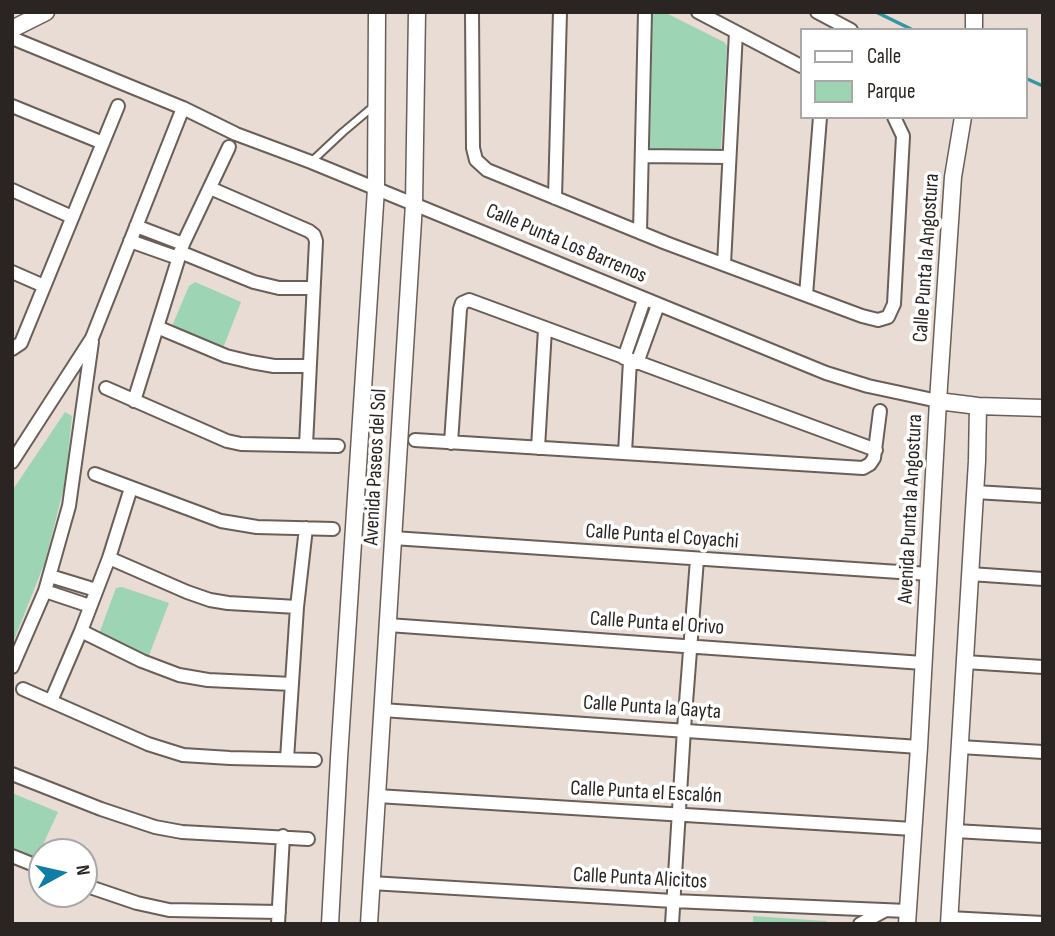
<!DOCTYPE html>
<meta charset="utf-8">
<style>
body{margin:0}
#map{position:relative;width:1055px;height:936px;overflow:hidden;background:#e8dcd4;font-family:"Sofia Sans Condensed",sans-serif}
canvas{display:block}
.frame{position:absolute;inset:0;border:14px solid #2a2522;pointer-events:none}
.legend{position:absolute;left:800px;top:28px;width:228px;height:91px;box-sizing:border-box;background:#fff;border:2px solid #aaa8a7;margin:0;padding:9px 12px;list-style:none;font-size:21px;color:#2a2522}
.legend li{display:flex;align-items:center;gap:14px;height:35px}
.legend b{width:35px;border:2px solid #aaa8a7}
.north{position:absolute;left:28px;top:838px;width:70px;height:70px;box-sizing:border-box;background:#fff;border:2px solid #aaa8a7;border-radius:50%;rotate:82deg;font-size:19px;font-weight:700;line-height:28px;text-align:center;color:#2a2522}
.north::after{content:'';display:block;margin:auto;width:24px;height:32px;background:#107da6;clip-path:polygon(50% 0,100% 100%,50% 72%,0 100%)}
</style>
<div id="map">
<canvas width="1055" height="936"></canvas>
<div class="frame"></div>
<ul class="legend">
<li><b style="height:9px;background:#fff"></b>Calle</li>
<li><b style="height:19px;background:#9dd5b4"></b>Parque</li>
</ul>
<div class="north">N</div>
</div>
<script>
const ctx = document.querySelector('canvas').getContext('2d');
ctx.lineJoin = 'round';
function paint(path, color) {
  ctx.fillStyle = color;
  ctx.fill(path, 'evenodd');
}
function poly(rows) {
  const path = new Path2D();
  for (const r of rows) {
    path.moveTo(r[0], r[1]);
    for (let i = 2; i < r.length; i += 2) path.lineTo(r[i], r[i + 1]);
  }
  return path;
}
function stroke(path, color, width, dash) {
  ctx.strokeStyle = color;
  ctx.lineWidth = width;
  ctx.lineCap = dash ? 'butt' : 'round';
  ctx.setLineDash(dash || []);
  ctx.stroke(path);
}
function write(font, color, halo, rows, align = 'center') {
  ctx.font = font + ' "Sofia Sans Condensed",sans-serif';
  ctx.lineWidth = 7;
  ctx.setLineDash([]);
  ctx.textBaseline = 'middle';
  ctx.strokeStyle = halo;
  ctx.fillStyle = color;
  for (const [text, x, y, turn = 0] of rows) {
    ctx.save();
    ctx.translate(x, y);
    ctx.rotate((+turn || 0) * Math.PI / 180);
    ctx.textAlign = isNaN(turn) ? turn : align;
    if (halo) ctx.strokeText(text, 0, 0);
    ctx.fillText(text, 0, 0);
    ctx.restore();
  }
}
paint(poly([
 [654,12,664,12,724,42,727,46,721,149,716,153,655,153,650,148,652,13],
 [195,282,241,302,222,351,175,332,172,326,189,286],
 [65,412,72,416,65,483,45,562,12,645,12,491],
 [122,587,169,603,148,658,102,637,100,631,116,588],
 [12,793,58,812,35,862,12,852],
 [753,916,826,921,829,924,753,924]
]), '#9dd5b4');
stroke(poly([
 [876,12,913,30],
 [1025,78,1043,86]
]), '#3396a1', 3.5);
const service = poly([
 [311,162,343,132,375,105]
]);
const minor = poly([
 [472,12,473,148,476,160,487,170,666,243,862,316,878,320,888,317,894,304,903,136,894,117],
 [698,12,801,66],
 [817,12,851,30],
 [12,38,183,108,236,134,311,162,826,373,868,386,938,401],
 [12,106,103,143],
 [642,156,729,157],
 [210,188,309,231,314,235,316,241,306,445],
 [12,190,72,217],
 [555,198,560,12],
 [136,226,183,244],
 [640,232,645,12],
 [130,241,178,258],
 [180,252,254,282,279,288,313,288],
 [724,264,736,32],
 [12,272,44,286],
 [806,295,820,117],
 [157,327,226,356,251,362,274,366,309,366],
 [12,349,21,343,118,106],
 [624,358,644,300],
 [637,363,658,305],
 [106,388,227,441,241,444,338,446],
 [134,401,183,244,229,147],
 [415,440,863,468,870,464,874,458,880,411],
 [451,443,460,309,462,303,469,300,876,450],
 [538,448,545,329],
 [625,453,630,360],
 [12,462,92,338,183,108],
 [95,474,221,521,257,527,333,529],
 [975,492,1043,496],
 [393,538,929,574],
 [109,558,187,592,210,600,228,603,297,607],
 [970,574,1043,579],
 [50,576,96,590],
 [45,591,90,606],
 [388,625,923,663],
 [81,631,142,661,179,675,208,680,292,684],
 [965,662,1043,667],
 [12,667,45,591,69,506,92,342],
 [23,689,148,744,183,755,230,758,315,760],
 [51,701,81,631,109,558,131,488],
 [382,710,919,747],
 [960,747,1043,752],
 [287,759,297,607,306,528],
 [12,774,101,809,155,827,182,832,308,839],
 [377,796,913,829],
 [955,831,1043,836],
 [12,856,42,868],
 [371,883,673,901,907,911],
 [84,885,137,903,169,910,279,912],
 [949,918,1043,923],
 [278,924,283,836],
 [672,924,684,729,697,559],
 [860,924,884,911]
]);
const tertiary = poly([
 [12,29,46,12],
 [974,30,974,12],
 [938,401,978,406,1043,408],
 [330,924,339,758,376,189,377,12],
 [369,924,414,204,417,12],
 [907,924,919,747,938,401,953,177,963,117],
 [949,924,977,461,978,406]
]);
stroke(service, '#695f58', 10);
stroke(minor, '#695f58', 16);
stroke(tertiary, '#695f58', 19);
stroke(service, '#fff', 6);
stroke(minor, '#fff', 12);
stroke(tertiary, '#fff', 16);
write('21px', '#2a2522', '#fff', [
 ["Calle Punta Los Barrenos",566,244,23],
 ["Calle Punta la Angostura",927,258,-86],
 ["Avenida Paseos del Sol",376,467,-87],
 ["Avenida Punta la Angostura",911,509,-87],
 ["Calle Punta el Coyachi",662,537,4],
 ["Calle Punta el Orivo",657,624,4],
 ["Calle Punta la Gayta",652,708,4],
 ["Calle Punta el Escalón",646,793,3],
 ["Calle Punta Alicitos",640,879,3]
]);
</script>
